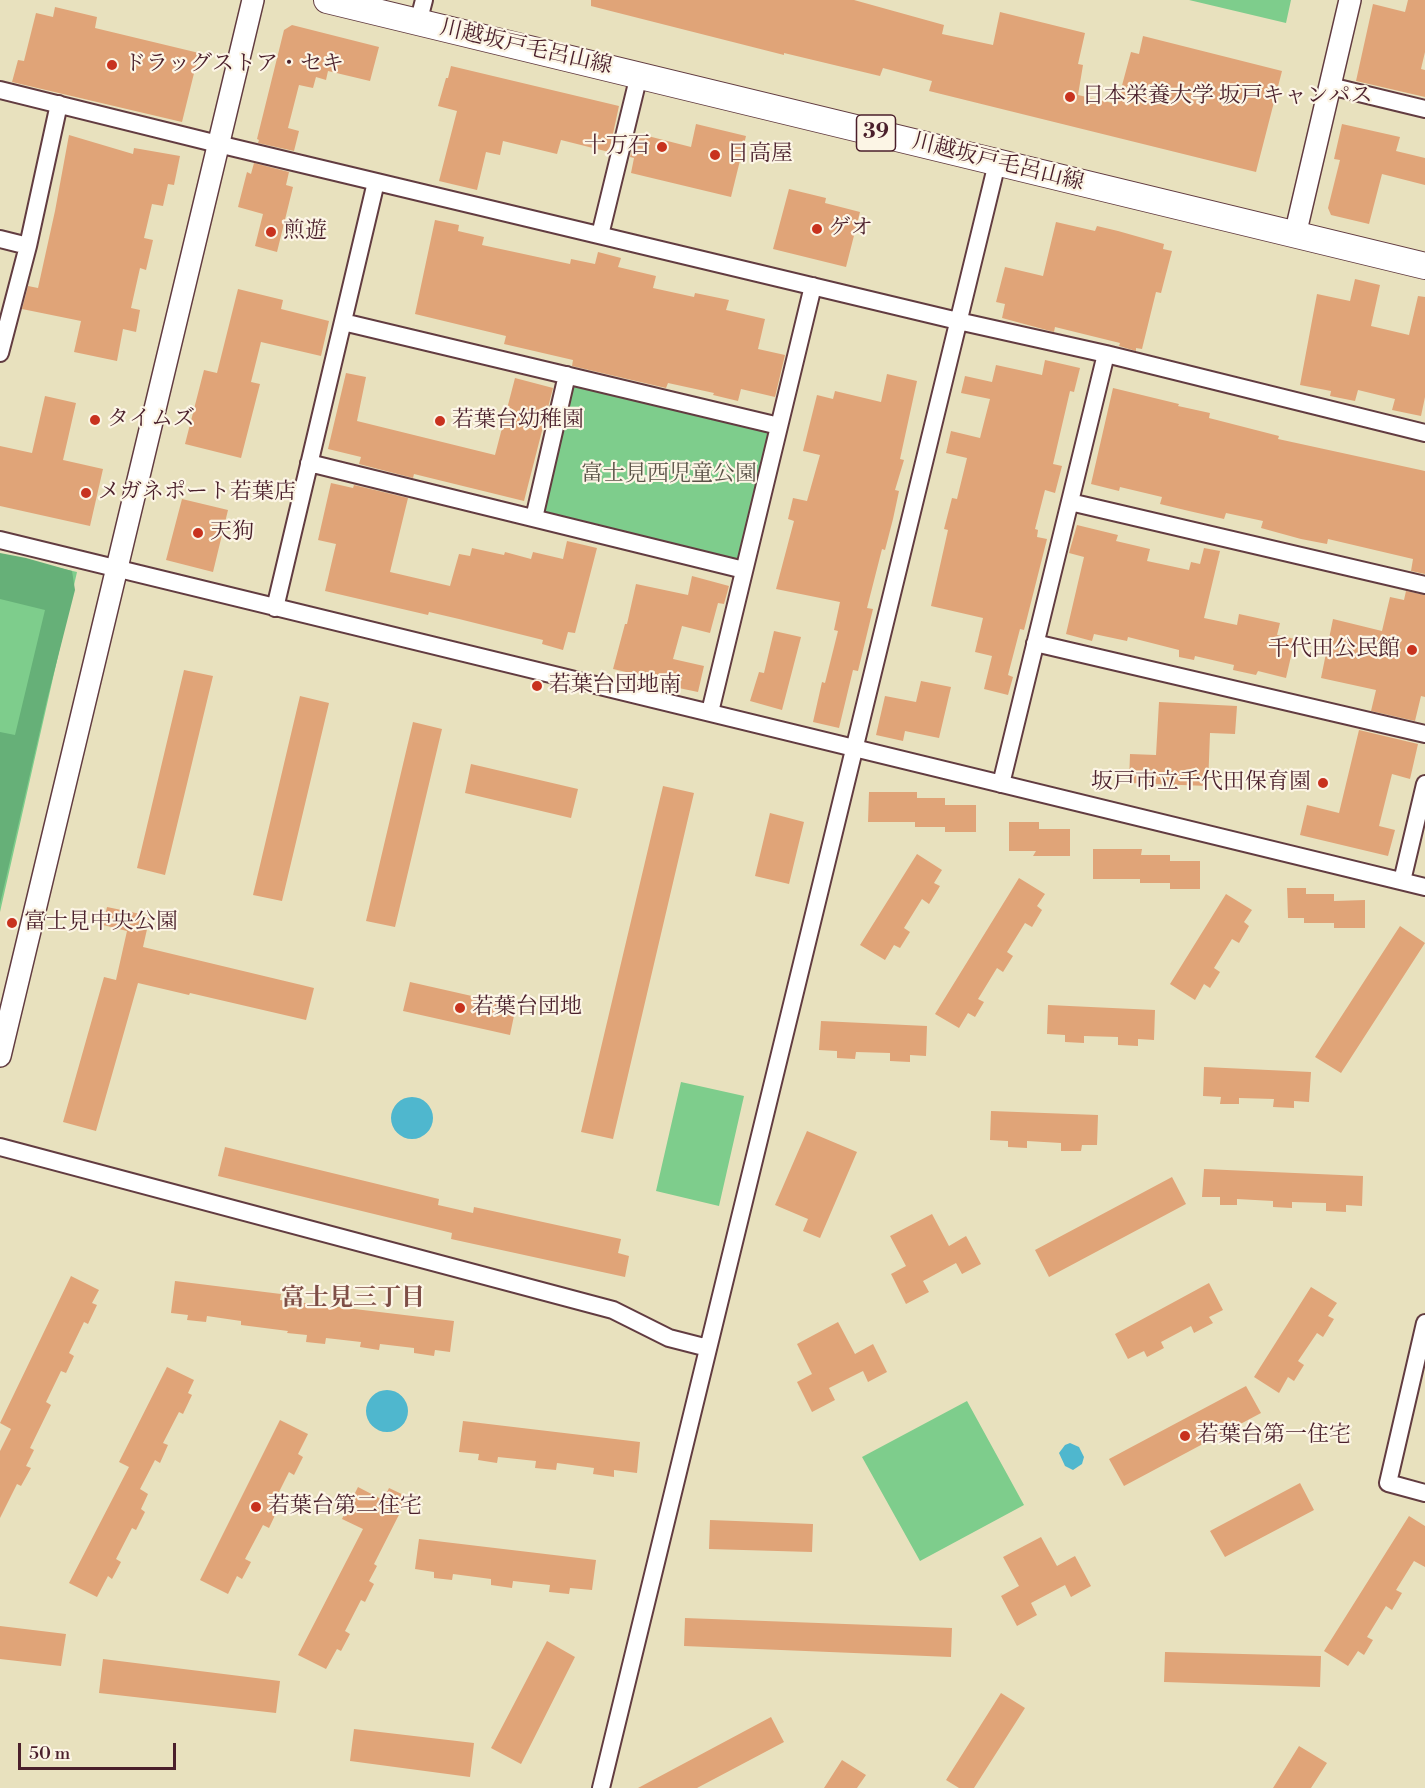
<!DOCTYPE html>
<meta charset="utf-8">
<style>
body{margin:0}
#map{position:relative;width:1425px;height:1788px;overflow:hidden;background:#e8e1be;font-family:"Libre Bodoni",serif}
canvas{display:block}
.scale{position:absolute;left:18px;top:1743px;width:158px;height:27px;box-sizing:border-box;border:3px solid #4a1f2b;border-top:0;padding-left:8px;font-size:18px;line-height:21px;white-space:nowrap;color:#4a1f2b;-webkit-text-stroke:4px #fcf5e5;paint-order:stroke}
</style>
<div id="map">
<canvas width="1425" height="1788"></canvas>
<div class="scale">50 m</div>
</div>
<script>
const ctx = document.querySelector('canvas').getContext('2d');
ctx.lineJoin = 'round';
function paint(path, color) {
  ctx.fillStyle = color;
  ctx.fill(path, 'evenodd');
}
function poly(rows) {
  const path = new Path2D();
  for (const r of rows) {
    if (r.length === 3) {
      path.moveTo(r[0] + r[2], r[1]);
      path.arc(r[0], r[1], r[2], 0, 2 * Math.PI);
      continue;
    }
    path.moveTo(r[0], r[1]);
    for (let i = 2; i < r.length; i += 2) path.lineTo(r[i], r[i + 1]);
  }
  return path;
}
function stroke(path, color, width, dash) {
  ctx.strokeStyle = color;
  ctx.lineWidth = width;
  ctx.lineCap = dash ? 'butt' : 'round';
  ctx.setLineDash(dash || []);
  ctx.stroke(path);
}
function write(font, color, halo, rows, align = 'center') {
  ctx.font = font + ' "Libre Bodoni","Noto Serif JP",serif';
  ctx.lineWidth = 4.5;
  ctx.setLineDash([]);
  ctx.textBaseline = 'middle';
  ctx.strokeStyle = halo;
  ctx.fillStyle = color;
  for (const [text, x, y, turn = 0] of rows) {
    ctx.save();
    ctx.translate(x, y);
    ctx.rotate((+turn || 0) * Math.PI / 180);
    ctx.textAlign = isNaN(turn) ? turn : align;
    if (halo) ctx.strokeText(text, 0, 0);
    ctx.fillText(text, 0, 0);
    ctx.restore();
  }
}
paint(poly([
 [1189,0,1291,0,1286,23],
 [567,375,779,426,744,570,534,518],
 [0,554,77,572,0,912],
 [681,1082,744,1096,719,1206,656,1191],
 [967,1401,1024,1505,920,1561,862,1457]
]), '#7ecd8c');
paint(poly([
 [0,553,26,558,72,571,75,590,47,700,0,904,0,732,15,735,45,610,0,599]
]), '#66b078');
paint(poly([
 [412,1118,21],
 [387,1411,21],
 [1070,1443,1079,1447,1084,1457,1082,1464,1073,1470,1065,1466,1059,1453,1065,1445]
]), '#4fb7ce');
paint(poly([
 [591,0,854,0,944,25,942,34,993,45,1000,12,1085,33,1078,64,1083,65,1078,95,1117,104,1131,52,1139,54,1143,36,1282,71,1256,172,929,91,932,81,883,68,880,76,784,53,784,55,591,6],
 [1408,0,1425,0,1425,52,1421,69,1425,70,1425,97,1356,81,1373,4,1405,12],
 [55,7,97,17,95,28,199,53,182,122,12,82,18,60,24,61,36,13,53,17],
 [292,25,379,47,370,81,328,71,326,80,316,77,313,88,299,85,288,128,299,131,294,151,258,143,259,140,257,139,284,30],
 [451,66,619,106,609,152,561,140,557,154,503,141,500,155,486,152,477,190,439,181,457,111,438,106,446,78,448,78],
 [696,124,746,136,731,197,631,173,634,158,630,157,636,133,691,147],
 [1342,124,1400,137,1396,151,1425,158,1425,185,1382,174,1369,224,1331,215,1328,208,1340,160,1334,159],
 [69,135,133,154,134,148,180,156,174,185,168,184,163,206,152,204,144,238,153,240,146,270,140,268,131,308,140,310,136,332,123,329,117,361,74,352,81,321,22,309,28,286,38,288,55,211],
 [254,163,289,172,286,185,293,187,277,252,255,246,263,214,238,207,247,172,251,174],
 [789,189,826,198,825,203,860,212,846,267,773,249],
 [435,220,459,225,458,231,484,237,482,245,570,264,571,259,595,264,598,252,621,258,618,267,656,276,653,288,694,297,695,293,729,300,726,310,765,319,758,349,785,355,775,397,741,389,738,401,713,395,714,393,668,383,666,388,572,366,573,360,504,344,506,336,415,314],
 [1056,222,1095,231,1097,226,1118,231,1164,244,1163,249,1172,251,1161,293,1156,292,1142,349,1136,348,1136,351,1119,346,1120,343,1055,327,1054,332,1002,318,1005,304,996,302,1005,267,1043,276],
 [1355,279,1380,285,1371,326,1409,335,1418,296,1425,297,1425,397,1421,416,1392,410,1395,399,1358,390,1355,401,1330,396,1331,391,1300,385,1317,294,1350,301],
 [238,289,283,300,281,309,329,321,321,356,261,342,251,382,260,384,241,458,185,444,204,370,217,373],
 [1045,360,1080,368,1074,392,1070,391,1053,464,1062,466,1055,493,1045,490,1035,529,1038,530,1037,537,1047,539,1024,630,1020,629,1008,675,1013,677,1008,695,984,689,992,656,975,652,983,618,931,606,948,530,944,529,952,498,957,499,967,458,946,453,951,431,980,438,990,399,961,393,965,376,992,382,996,365,1042,375],
 [346,373,366,377,357,421,495,455,515,378,553,388,524,501,414,474,413,478,359,464,361,457,328,449],
 [887,374,917,381,900,459,904,460,895,490,899,491,893,519,885,550,882,549,867,608,873,609,858,671,853,670,839,728,813,722,822,682,825,683,838,631,834,630,840,602,776,589,794,521,788,519,793,498,807,501,820,455,803,451,817,395,833,399,835,391,881,402],
 [1113,388,1179,404,1178,406,1210,413,1209,418,1279,436,1278,439,1425,471,1425,574,1411,571,1413,559,1328,539,1327,544,1301,539,1261,528,1263,521,1226,513,1224,519,1189,511,1160,504,1162,497,1120,487,1119,491,1091,484],
 [45,396,76,403,63,460,103,469,90,526,0,506,0,446,32,453],
 [331,483,353,488,354,485,408,498,390,572,450,586,459,554,470,556,472,548,504,555,505,552,531,559,533,552,563,559,567,541,597,548,575,633,568,632,563,650,542,644,543,640,459,619,429,612,428,615,325,591,336,544,318,540],
 [182,499,228,510,213,572,166,560],
 [1077,525,1118,535,1116,541,1150,549,1147,561,1189,570,1191,562,1200,564,1204,548,1220,551,1204,618,1237,625,1239,614,1280,623,1277,635,1295,639,1286,678,1258,671,1256,675,1233,670,1234,665,1195,656,1194,660,1179,657,1179,650,1128,637,1127,641,1094,634,1092,641,1066,634,1084,557,1069,553],
 [692,576,729,586,724,604,718,603,710,633,682,626,673,659,704,666,698,692,669,686,670,682,613,669,625,624,627,624,636,584,688,595],
 [1406,591,1425,595,1425,697,1421,696,1415,721,1371,711,1376,690,1321,678,1333,619,1382,631,1390,597,1404,600],
 [774,631,801,637,782,710,750,701,759,672,764,673],
 [184,670,213,676,165,875,137,868],
 [921,681,951,687,939,738,905,731,903,741,876,735,885,696,916,702],
 [300,696,329,703,282,901,253,895],
 [1159,702,1237,706,1235,734,1210,733,1208,786,1129,783,1130,754,1156,755],
 [413,722,442,729,395,927,366,921],
 [1359,730,1418,744,1410,779,1392,774,1379,826,1395,830,1388,856,1300,835,1307,805,1339,813],
 [471,764,578,789,571,818,465,793],
 [663,786,694,793,613,1139,581,1132],
 [869,792,917,792,917,798,945,798,945,805,976,805,976,832,945,832,945,827,915,827,915,822,868,822],
 [770,813,804,822,789,884,755,876],
 [1009,822,1039,822,1039,829,1070,829,1070,856,1033,856,1036,851,1009,851],
 [1093,849,1142,849,1141,855,1170,855,1170,861,1200,861,1200,889,1170,889,1170,883,1140,883,1140,879,1093,879],
 [917,854,942,870,934,883,940,886,929,904,922,899,904,928,910,932,900,948,894,945,885,960,860,945],
 [1019,878,1045,894,1037,906,1042,910,1032,927,1025,923,1007,952,1013,956,1003,972,997,968,978,999,984,1002,975,1017,968,1013,959,1028,935,1014],
 [1287,888,1306,888,1306,894,1334,894,1334,901,1365,900,1365,928,1334,928,1334,923,1304,923,1304,918,1288,918],
 [1226,894,1252,910,1244,922,1249,926,1239,943,1232,939,1214,968,1220,972,1210,988,1204,984,1195,1000,1170,984],
 [107,907,150,916,143,947,314,988,306,1020,190,993,189,995,138,983,96,1131,63,1122,104,977,116,980,127,931,103,925],
 [1400,926,1425,943,1341,1073,1315,1057],
 [410,982,516,1006,510,1035,403,1011],
 [1048,1005,1155,1010,1154,1040,1138,1039,1138,1046,1118,1045,1118,1037,1084,1036,1084,1043,1065,1042,1065,1035,1047,1034],
 [821,1021,927,1026,926,1056,910,1055,910,1062,890,1061,890,1053,856,1052,855,1059,837,1058,837,1051,819,1050],
 [1204,1067,1311,1072,1309,1102,1294,1101,1294,1108,1273,1107,1274,1099,1239,1098,1239,1104,1220,1104,1221,1097,1203,1096],
 [991,1111,1098,1115,1097,1145,1082,1145,1081,1151,1061,1151,1061,1143,1027,1141,1027,1148,1008,1147,1008,1141,990,1140],
 [807,1131,857,1152,820,1238,803,1231,808,1219,775,1205],
 [225,1147,439,1199,438,1205,473,1213,474,1207,621,1239,618,1253,629,1256,625,1277,451,1239,452,1233,218,1176],
 [1204,1169,1363,1176,1362,1206,1346,1205,1346,1212,1326,1211,1326,1203,1292,1202,1292,1208,1273,1207,1273,1201,1237,1199,1237,1205,1220,1205,1220,1197,1202,1197],
 [1172,1177,1186,1204,1049,1277,1035,1250],
 [932,1214,949,1246,966,1236,981,1264,962,1274,956,1263,923,1281,929,1292,906,1304,891,1274,906,1266,890,1236],
 [71,1276,99,1290,92,1303,97,1305,88,1324,84,1322,69,1353,74,1356,66,1373,61,1371,46,1402,51,1405,30,1448,34,1450,26,1466,31,1468,21,1486,17,1484,0,1518,0,1451,11,1429,0,1423],
 [175,1281,281,1294,280,1300,454,1321,450,1352,435,1350,434,1356,414,1353,414,1348,380,1344,379,1350,360,1347,361,1342,326,1338,325,1344,306,1342,307,1335,287,1333,288,1331,241,1325,241,1321,207,1316,206,1322,187,1320,188,1315,171,1313],
 [1209,1283,1223,1310,1209,1317,1213,1323,1194,1333,1191,1326,1161,1342,1164,1348,1147,1357,1144,1351,1128,1359,1115,1334],
 [1311,1287,1337,1303,1328,1316,1334,1319,1323,1337,1317,1333,1298,1361,1304,1365,1294,1381,1288,1377,1279,1393,1254,1377],
 [838,1322,855,1354,873,1344,887,1372,868,1382,863,1371,829,1388,835,1400,812,1412,797,1382,812,1374,797,1344],
 [167,1367,194,1380,188,1393,192,1395,183,1414,179,1412,163,1443,168,1445,160,1463,155,1460,140,1489,148,1494,141,1509,145,1512,136,1530,132,1528,116,1559,121,1562,112,1579,108,1576,97,1597,69,1583,129,1467,119,1462],
 [1246,1386,1261,1413,1124,1486,1109,1459],
 [280,1420,308,1434,298,1454,303,1457,294,1475,289,1472,272,1506,278,1509,269,1528,263,1525,245,1559,251,1562,242,1579,237,1576,228,1594,200,1580],
 [463,1421,640,1442,637,1473,614,1470,614,1477,593,1474,594,1468,557,1463,556,1470,535,1468,536,1461,498,1457,497,1463,478,1460,479,1454,459,1452],
 [1300,1483,1314,1510,1225,1557,1210,1531],
 [358,1487,383,1500,389,1488,408,1497,374,1564,377,1566,369,1581,374,1584,365,1602,361,1600,345,1631,350,1634,341,1651,337,1649,326,1669,298,1655,363,1529,342,1519],
 [1409,1516,1425,1526,1425,1567,1414,1561,1396,1590,1402,1593,1392,1610,1386,1606,1367,1637,1373,1640,1364,1655,1358,1651,1348,1666,1324,1651],
 [710,1520,813,1524,812,1552,709,1549],
 [1041,1537,1057,1566,1075,1556,1091,1586,1071,1597,1065,1585,1031,1603,1037,1615,1017,1626,1001,1596,1019,1586,1003,1557],
 [419,1539,596,1560,592,1590,570,1588,569,1594,549,1592,550,1585,513,1581,512,1588,491,1585,491,1579,453,1574,452,1580,434,1578,434,1572,415,1569],
 [685,1618,952,1628,951,1657,684,1646],
 [0,1626,66,1634,61,1666,0,1659],
 [547,1641,575,1657,521,1764,491,1748],
 [1165,1652,1321,1656,1320,1687,1164,1682],
 [103,1659,280,1681,276,1713,99,1693],
 [1001,1693,1025,1708,974,1788,959,1788,946,1780],
 [771,1717,784,1742,697,1788,638,1788],
 [354,1729,474,1743,470,1777,350,1761],
 [1299,1746,1327,1763,1311,1788,1273,1788],
 [842,1760,866,1775,857,1788,824,1788]
]), '#e0a478');
const minor = poly([
 [418,23,424,0],
 [1330,86,1425,109],
 [0,90,218,144,958,321,1106,354,1425,433],
 [600,235,639,75],
 [0,239,28,246],
 [343,322,779,426],
 [0,353,28,246,59,104],
 [309,463,744,570],
 [1070,502,1425,585],
 [534,518,567,375],
 [0,540,1425,887],
 [275,608,376,182],
 [1035,643,1425,734],
 [710,712,813,286],
 [1001,784,1106,354],
 [1402,881,1425,784],
 [0,1147,613,1310,669,1338,708,1348],
 [1425,1323,1388,1483,1425,1493],
 [601,1788,997,163]
]);
const tertiary = poly([
 [1295,235,1350,0],
 [0,1056,253,0]
]);
const primary = poly([
 [327,0,1425,266]
]);
stroke(minor, '#623c41', 20);
stroke(tertiary, '#623c41', 24);
stroke(primary, '#623c41', 28);
stroke(minor, '#fff', 16);
stroke(tertiary, '#fff', 21);
stroke(primary, '#fff', 26);
for (const [x, y, r, color] of [
 [112,65,6,"#c8321e"],
 [1070,97,6,"#c8321e"],
 [662,147,6,"#c8321e"],
 [715,155,6,"#c8321e"],
 [817,229,6,"#c8321e"],
 [271,232,6,"#c8321e"],
 [95,420,6,"#c8321e"],
 [440,421,6,"#c8321e"],
 [86,493,6,"#c8321e"],
 [198,533,6,"#c8321e"],
 [1412,650,6,"#c8321e"],
 [537,686,6,"#c8321e"],
 [1323,783,6,"#c8321e"],
 [12,923,6,"#c8321e"],
 [460,1008,6,"#c8321e"],
 [1185,1436,6,"#c8321e"],
 [256,1507,6,"#c8321e"]
]) {
  const dot = new Path2D();
  dot.arc(x, y, r, 0, 2 * Math.PI);
  ctx.fillStyle = color;
  ctx.fill(dot);
  stroke(dot, '#fcf5e5', 2);
}
for (const [x, y, w] of [
 [876,133,39]
]) {
  const box = new Path2D();
  box.roundRect(x - w / 2, y - 18, w, 36, 4.5);
  ctx.fillStyle = '#fcf5e5';
  ctx.fill(box);
  stroke(box, '#4a1f2b', 1.5);
}
write('bold 21px', '#4a1f2b', null, [
 ["39",876,133]
]);
write('22px', '#4a1f2b', '#fcf5e5', [
 ["川越坂戸毛呂山線",526,48,13],
 ["川越坂戸毛呂山線",998,163,14]
]);
write('22px', '#4a1f2b', '#fcf5e5', [
 ["ドラッグストア・セキ",124,65],
 ["日本栄養大学 坂戸キャンパス",1082,97],
 ["十万石",650,147,"right"],
 ["日高屋",727,155],
 ["ゲオ",829,229],
 ["煎遊",283,232],
 ["タイムズ",107,420],
 ["若葉台幼稚園",452,421],
 ["メガネポート若葉店",98,493],
 ["天狗",210,533],
 ["千代田公民館",1400,650,"right"],
 ["若葉台団地南",549,686],
 ["坂戸市立千代田保育園",1311,783,"right"],
 ["富士見中央公園",24,923],
 ["若葉台団地",472,1008],
 ["若葉台第一住宅",1197,1436],
 ["若葉台第二住宅",268,1507]
], 'left');
write('22px', '#5a5348', '#fcf5e5', [
 ["富士見西児童公園",669,475]
]);
write('bold 24px', '#7e4e46', '#fcf5e5', [
 ["富士見三丁目",353,1299]
]);
</script>
